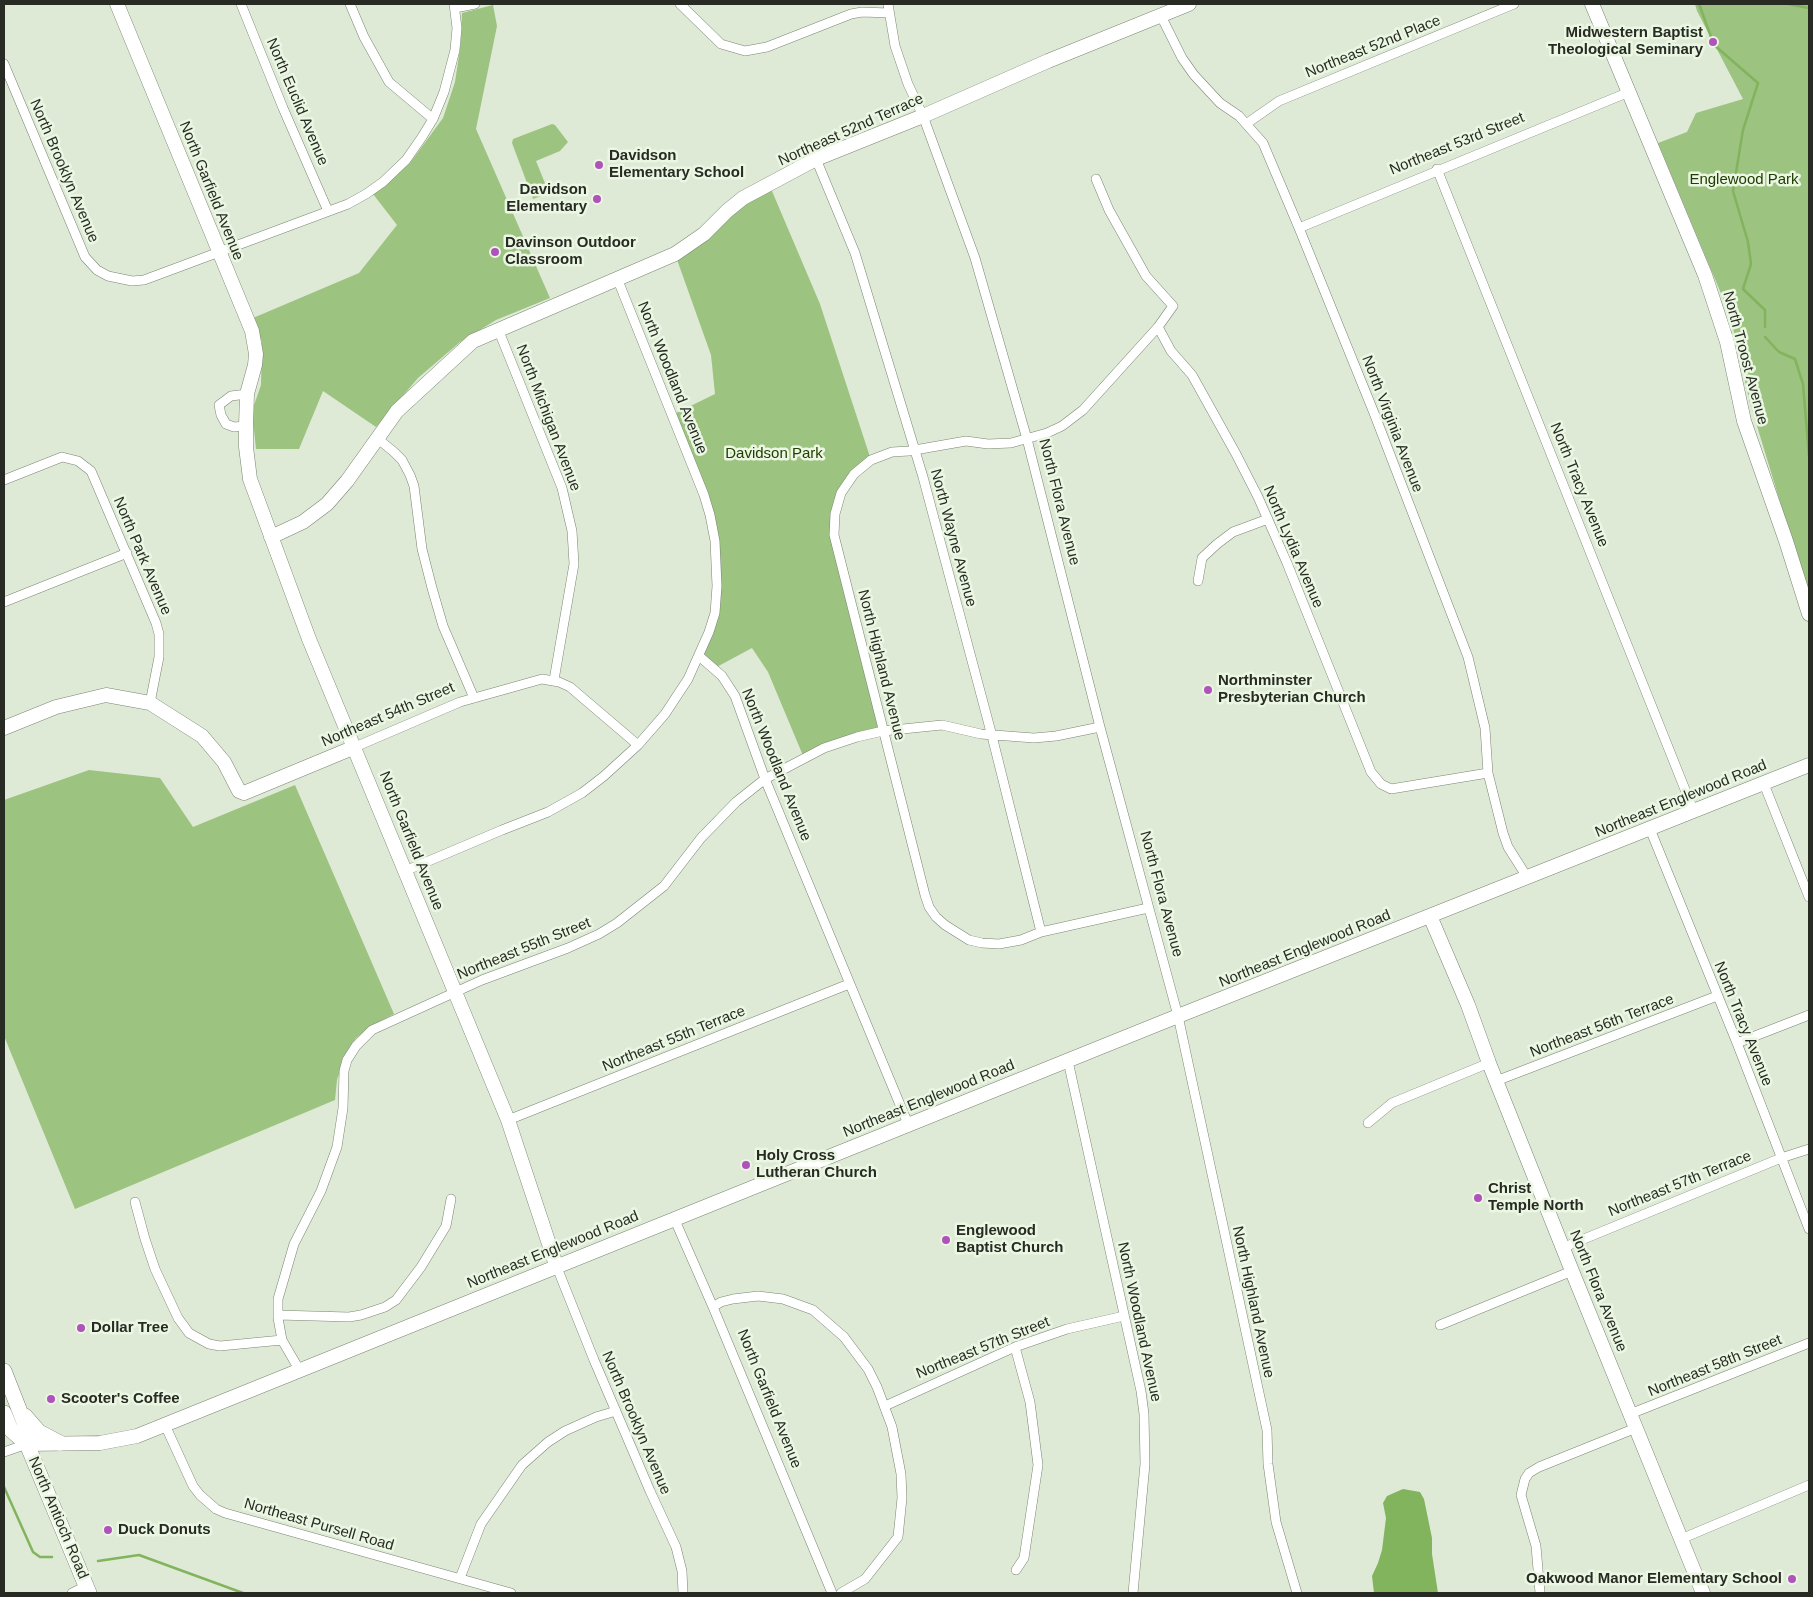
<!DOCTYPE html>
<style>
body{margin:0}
#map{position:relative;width:1813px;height:1597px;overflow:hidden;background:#deead6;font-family:Arial,sans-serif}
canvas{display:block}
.frame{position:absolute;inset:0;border:5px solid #272b24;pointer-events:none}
</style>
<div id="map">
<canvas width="1813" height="1597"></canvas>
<div class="frame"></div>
</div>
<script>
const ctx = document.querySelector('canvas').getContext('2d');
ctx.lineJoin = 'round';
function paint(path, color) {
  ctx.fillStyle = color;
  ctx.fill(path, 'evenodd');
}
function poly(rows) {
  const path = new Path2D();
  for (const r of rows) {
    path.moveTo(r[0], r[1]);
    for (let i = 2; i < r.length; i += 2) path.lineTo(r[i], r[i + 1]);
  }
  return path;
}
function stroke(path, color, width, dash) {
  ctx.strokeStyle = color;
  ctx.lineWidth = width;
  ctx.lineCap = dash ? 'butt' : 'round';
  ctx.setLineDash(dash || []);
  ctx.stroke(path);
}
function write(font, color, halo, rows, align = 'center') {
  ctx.font = font + ' Arial,sans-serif';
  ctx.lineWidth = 5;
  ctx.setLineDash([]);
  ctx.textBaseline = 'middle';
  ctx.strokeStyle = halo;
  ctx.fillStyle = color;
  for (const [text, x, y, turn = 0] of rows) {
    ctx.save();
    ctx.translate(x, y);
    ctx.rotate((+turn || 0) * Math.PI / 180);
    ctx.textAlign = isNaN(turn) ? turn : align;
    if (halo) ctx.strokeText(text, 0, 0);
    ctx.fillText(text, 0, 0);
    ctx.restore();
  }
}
paint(poly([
 [1695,4,1809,4,1809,597,1750,403,1730,315,1658,143,1687,132,1696,113,1743,99,1697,11],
 [493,5,497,26,476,129,550,298,496,320,460,342,418,378,376,427,323,391,299,449,256,449,252,411,261,385,262,342,253,318,359,273,397,225,373,194,410,163,443,118,455,82,461,42,462,13],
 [552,124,555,125,568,142,560,151,536,161,549,193,533,199,512,143,513,139],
 [769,184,820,304,871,460,854,474,835,514,839,557,883,731,804,758,768,672,752,648,713,669,699,656,709,632,717,586,710,515,672,415,715,394,711,355,675,254],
 [89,770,160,778,193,827,295,785,394,1014,373,1025,356,1038,346,1053,337,1080,335,1100,75,1209,4,1036,4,800]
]), '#9cc380');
paint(poly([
 [1403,1489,1420,1492,1424,1499,1432,1538,1432,1554,1438,1593,1374,1593,1372,1576,1378,1563,1382,1550,1386,1518,1383,1503,1387,1496]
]), '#82b35d');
stroke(poly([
 [1699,4,1714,45,1758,83,1743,130,1733,191,1748,242,1751,264,1743,289,1765,310,1765,327],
 [1788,4,1809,8],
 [1765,337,1779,352,1795,359,1803,384,1809,456],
 [4,1487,33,1552,40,1557,52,1557],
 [98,1561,139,1555,243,1593]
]), '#82b35d', 2.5);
const street = poly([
 [241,4,283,108,328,211],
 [350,4,364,37,389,82,433,119],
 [680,4,721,44,745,51,767,47,851,14,862,12,889,13],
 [888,4,895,46,908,84,923,116,975,258,1027,439,1100,727,1178,1016,1267,1430,1268,1464,1276,1522,1297,1593],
 [455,8,475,4],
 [1161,16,1182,58,1194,75,1220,103,1239,116,1263,143,1299,228,1374,413,1468,657,1485,728,1488,773,1503,833,1508,847,1527,877],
 [4,64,85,257,97,270,108,276,132,281,144,280,348,204,366,194,383,182,406,160,422,137,433,119,444,92,455,50,457,28,454,4],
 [1246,124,1279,101,1514,4],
 [816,159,855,253,923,477,992,736,1041,932],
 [1437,169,1694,812],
 [1096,179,1109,210,1146,276,1173,306,1158,327,1083,410,1062,426,1047,433,1011,443,988,444,966,441,909,451,892,452,871,460,854,474,841,493,835,514,834,535,925,895,929,907,936,917,945,925,969,940,982,943,999,944,1021,940,1041,932,1148,908],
 [1299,228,1629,92],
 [1158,327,1171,351,1192,375,1236,454,1258,497,1287,563,1371,772,1381,784,1391,789,1488,773],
 [498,329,562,488,572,531,574,564,554,680],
 [246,426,234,427,226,424,221,415,219,405,231,396,247,394],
 [377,438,394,452,402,460,410,475,414,486,422,549,432,588,443,626,474,698],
 [4,480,62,457,78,461,91,471,156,623,159,634,159,657,150,703],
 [1198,581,1202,558,1217,544,1233,532,1268,519],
 [4,602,127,553],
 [699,656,722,676,735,696,765,779,908,1124],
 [355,747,460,702,542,679,559,682,570,687,638,745],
 [1764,784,1809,897],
 [1650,829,1737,1043,1809,1229],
 [405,871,502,830,548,812,582,793,604,776,638,745,665,714,688,679,709,632,715,613,717,586,715,541,710,515,704,495,617,278],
 [1737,1043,1809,1015],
 [1068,1061,1141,1391,1144,1414,1145,1464,1133,1593],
 [1496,1081,1717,996],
 [508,1120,849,984],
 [1368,1123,1392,1103,1489,1063],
 [135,1202,145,1239,155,1269,178,1318,189,1333,209,1344,220,1346,282,1340],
 [674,1218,713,1307,832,1593],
 [1562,1248,1781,1158,1809,1149],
 [556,1265,594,1360,650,1491,676,1547,682,1571,683,1593],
 [713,1307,721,1302,733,1299,758,1296,783,1299,813,1310,844,1337,868,1369,877,1387,892,1427,901,1474,902,1498,898,1537,865,1579,841,1593],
 [278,1315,349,1317,361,1315,385,1307,396,1300,421,1267,446,1226,451,1199],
 [1440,1325,1572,1271],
 [1015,1347,1030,1402,1038,1465,1024,1558,1016,1570],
 [300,1371,282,1340,278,1318,278,1299,294,1244,321,1191,337,1147,343,1108,344,1071,347,1060,356,1046,372,1030,482,980,568,948,599,934,617,923,664,886,701,838,736,802,765,779,824,748,857,737,883,731,942,725,981,734,1034,738,1056,736,1100,727],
 [885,1406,1015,1347,1067,1329,1124,1316],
 [1630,1414,1809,1343],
 [165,1425,193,1486,200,1495,216,1509,225,1513,511,1593],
 [4,1452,27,1444],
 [1681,1539,1809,1485],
 [460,1578,481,1524,522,1465,548,1442,565,1431,596,1417,616,1411],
 [72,1593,86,1586],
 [1540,1593,1536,1546,1521,1495,1525,1479,1529,1473,1539,1467,1636,1428]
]);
const secondary = poly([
 [117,4,252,331,256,354,255,365,247,394,246,426,246,447,250,479,309,639,508,1120,556,1265],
 [1592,4,1705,275,1727,342,1744,421,1786,541,1809,614],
 [271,537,303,522,327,504,347,481,397,411,473,341,675,254,704,234,727,211,743,198,816,159,923,116,1048,61,1189,4],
 [4,728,56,707,106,695,150,703,202,736,224,762,239,791,244,793,355,747],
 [1430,916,1468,1005,1489,1063,1572,1271,1703,1593],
 [27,1444,100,1443,137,1436,1178,1016,1809,765]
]);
const primary = poly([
 [4,1371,26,1427,27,1444,89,1593],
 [4,1413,11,1430,27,1444],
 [25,1416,39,1432,60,1443]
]);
stroke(street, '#7a8573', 10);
stroke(secondary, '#7a8573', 15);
stroke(primary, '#7a8573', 16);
stroke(street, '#fff', 9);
stroke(secondary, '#fff', 14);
stroke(primary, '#fff', 15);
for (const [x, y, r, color] of [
 [1713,42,5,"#af52bc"],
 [599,165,5,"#af52bc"],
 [597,199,5,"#af52bc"],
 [495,252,5,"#af52bc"],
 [1208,690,5,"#af52bc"],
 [746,1165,5,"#af52bc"],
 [1478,1198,5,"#af52bc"],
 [946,1240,5,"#af52bc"],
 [81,1328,5,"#af52bc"],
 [51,1399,5,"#af52bc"],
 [108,1530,5,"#af52bc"],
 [1792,1579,5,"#af52bc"]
]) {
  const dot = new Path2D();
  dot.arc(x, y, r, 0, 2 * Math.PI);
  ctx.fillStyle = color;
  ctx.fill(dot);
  stroke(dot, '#ebf7e3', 2);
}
write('bold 15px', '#272b24', '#ebf7e3', [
 ["Midwestern Baptist",1703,33,"right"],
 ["Theological Seminary",1703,50,"right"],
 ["Davidson",609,156],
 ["Elementary School",609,173],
 ["Davidson",587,190,"right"],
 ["Elementary",587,207,"right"],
 ["Davinson Outdoor",505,243],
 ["Classroom",505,260],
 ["Northminster",1218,681],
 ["Presbyterian Church",1218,698],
 ["Holy Cross",756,1156],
 ["Lutheran Church",756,1173],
 ["Christ",1488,1189],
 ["Temple North",1488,1206],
 ["Englewood",956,1231],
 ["Baptist Church",956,1248],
 ["Dollar Tree",91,1328],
 ["Scooter's Coffee",61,1399],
 ["Duck Donuts",118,1530],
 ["Oakwood Manor Elementary School",1782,1579,"right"]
], 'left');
write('15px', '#272b24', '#ebf7e3', [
 ["Northeast 52nd Place",1373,47,-22],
 ["North Euclid Avenue",297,102,67],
 ["Northeast 52nd Terrace",851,130,-24],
 ["Northeast 53rd Street",1457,144,-22],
 ["North Brooklyn Avenue",64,171,67],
 ["North Garfield Avenue",211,191,68],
 ["North Troost Avenue",1745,358,75],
 ["North Woodland Avenue",672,378,68],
 ["North Michigan Avenue",548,418,69],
 ["North Virginia Avenue",1392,424,69],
 ["North Tracy Avenue",1579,485,68],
 ["North Flora Avenue",1059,502,76],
 ["North Wayne Avenue",953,538,75],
 ["North Lydia Avenue",1293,547,67],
 ["North Park Avenue",142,556,67],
 ["North Highland Avenue",881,665,76],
 ["Northeast 54th Street",388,715,-23],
 ["North Woodland Avenue",776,765,68],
 ["Northeast Englewood Road",1681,799,-22],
 ["North Garfield Avenue",411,841,68],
 ["North Flora Avenue",1161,894,75],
 ["Northeast 55th Street",524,949,-22],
 ["Northeast Englewood Road",1305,949,-22],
 ["North Tracy Avenue",1743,1024,68],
 ["Northeast 56th Terrace",1602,1026,-21],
 ["Northeast 55th Terrace",674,1039,-22],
 ["Northeast Englewood Road",929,1099,-22],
 ["Northeast 57th Terrace",1680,1184,-22],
 ["Northeast Englewood Road",553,1250,-22],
 ["North Flora Avenue",1598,1291,68],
 ["North Highland Avenue",1253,1302,78],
 ["North Woodland Avenue",1139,1322,78],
 ["Northeast 57th Street",983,1348,-22],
 ["Northeast 58th Street",1715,1366,-22],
 ["North Garfield Avenue",769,1399,68],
 ["North Brooklyn Avenue",636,1423,67],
 ["North Antioch Road",58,1518,67],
 ["Northeast Pursell Road",319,1525,16]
]);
write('15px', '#213f00', '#ebf7e3', [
 ["Englewood Park",1744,180],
 ["Davidson Park",774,454]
]);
</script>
